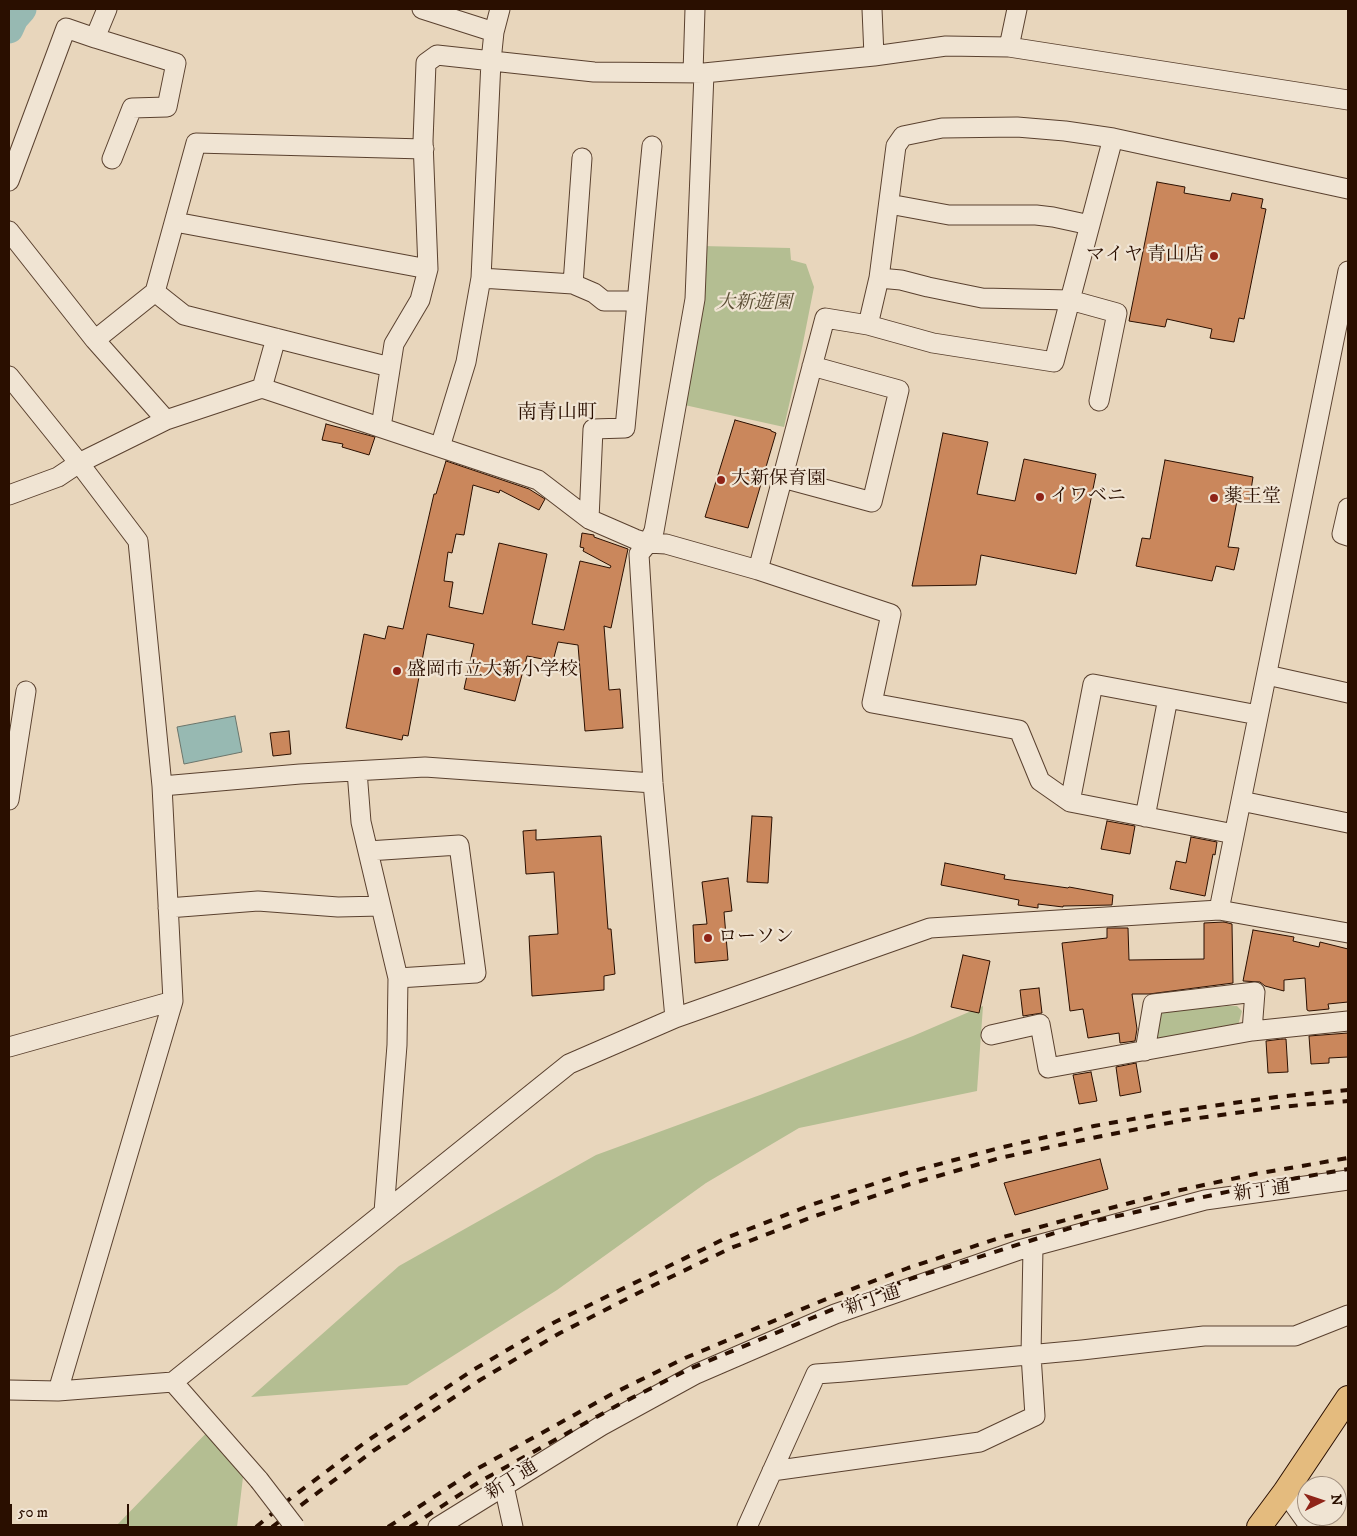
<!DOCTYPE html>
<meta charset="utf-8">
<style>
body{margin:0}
#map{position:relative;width:1357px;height:1536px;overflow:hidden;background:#e8d6bc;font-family:"IM FELL DW Pica",serif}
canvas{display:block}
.frame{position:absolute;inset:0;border:10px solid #2a0f00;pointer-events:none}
.north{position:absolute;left:1297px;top:1476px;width:50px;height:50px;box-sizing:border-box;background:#f0e4d3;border:1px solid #a18f7f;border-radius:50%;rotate:86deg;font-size:14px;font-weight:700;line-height:20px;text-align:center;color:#2a0f00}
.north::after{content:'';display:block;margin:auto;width:18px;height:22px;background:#8f2418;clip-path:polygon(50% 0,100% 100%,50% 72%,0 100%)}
.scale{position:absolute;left:10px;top:1504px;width:119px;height:22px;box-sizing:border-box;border:2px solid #2a0f00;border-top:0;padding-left:6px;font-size:15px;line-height:18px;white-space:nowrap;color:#2a0f00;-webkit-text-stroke:4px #f0e4d3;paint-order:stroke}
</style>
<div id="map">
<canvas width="1357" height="1536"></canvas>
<div class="frame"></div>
<div class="north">N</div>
<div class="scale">50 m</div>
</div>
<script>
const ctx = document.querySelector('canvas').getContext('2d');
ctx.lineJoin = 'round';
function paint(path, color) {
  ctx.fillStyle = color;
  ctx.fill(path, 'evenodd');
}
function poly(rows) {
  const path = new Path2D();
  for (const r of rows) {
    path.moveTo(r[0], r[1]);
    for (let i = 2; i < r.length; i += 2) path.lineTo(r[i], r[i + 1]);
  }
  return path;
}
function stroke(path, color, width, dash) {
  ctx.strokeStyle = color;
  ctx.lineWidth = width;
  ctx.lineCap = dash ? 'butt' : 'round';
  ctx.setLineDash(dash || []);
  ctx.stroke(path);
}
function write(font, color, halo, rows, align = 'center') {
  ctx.font = font + ' "IM FELL DW Pica","Noto Serif JP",serif';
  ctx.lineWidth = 4.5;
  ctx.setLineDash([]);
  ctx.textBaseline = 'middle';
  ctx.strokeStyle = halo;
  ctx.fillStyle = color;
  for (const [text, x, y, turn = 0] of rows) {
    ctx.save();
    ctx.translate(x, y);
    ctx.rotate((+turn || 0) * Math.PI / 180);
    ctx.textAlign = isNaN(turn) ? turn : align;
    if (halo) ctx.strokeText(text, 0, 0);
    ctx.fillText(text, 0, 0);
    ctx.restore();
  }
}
paint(poly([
 [702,246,790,248,791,260,806,264,814,287,802,348,784,427,680,404],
 [983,1006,977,1091,799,1128,706,1183,557,1290,407,1385,251,1397,399,1266,596,1155,760,1095,913,1036],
 [1228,1006,1237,1006,1242,1011,1237,1029,1153,1045,1158,1010,1193,1009],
 [216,1423,244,1469,237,1527,115,1527]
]), '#b4be92');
const water = poly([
 [235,716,242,752,184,764,177,727,235,716]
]);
paint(water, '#97b9b2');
stroke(water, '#6b756b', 1);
stroke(poly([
 [9,29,14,18,22,9]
]), '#97b9b2', 29);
const building = poly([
 [1157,182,1185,187,1184,193,1230,201,1232,193,1263,199,1261,208,1266,209,1244,319,1239,318,1234,342,1210,338,1212,329,1167,319,1165,327,1129,321,1157,182],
 [735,420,771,430,771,431,776,433,748,528,705,517,735,420],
 [326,424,375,437,369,455,342,447,343,444,322,440,326,424],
 [943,433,988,442,977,494,1015,501,1024,459,1096,474,1076,574,981,555,976,585,912,586,943,433],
 [1165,460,1253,477,1249,503,1237,501,1228,547,1239,548,1234,570,1216,566,1212,581,1136,566,1142,538,1150,539,1165,460],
 [446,461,529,489,545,499,539,510,500,490,499,493,473,485,464,535,456,534,452,553,448,552,444,581,453,582,449,607,483,614,499,543,547,554,532,624,564,630,580,561,610,568,611,566,583,551,584,548,580,547,582,533,594,535,594,537,628,549,611,628,604,626,609,690,620,689,623,728,585,731,578,645,558,642,553,661,527,656,515,701,464,689,474,644,427,634,408,736,403,735,402,740,346,728,364,634,385,639,388,626,403,629,434,494,436,494,446,461],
 [289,731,291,754,273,756,270,733,289,731],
 [752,816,772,817,768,883,747,882,752,816],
 [1107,821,1135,826,1130,854,1101,849,1107,821],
 [536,830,536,840,601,836,608,929,611,929,615,974,604,976,604,990,532,996,529,936,558,934,554,872,526,874,523,831,536,830],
 [1191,837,1217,842,1215,855,1213,854,1205,896,1170,889,1176,861,1186,863,1191,837],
 [945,863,1005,875,1004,879,1068,888,1069,887,1113,895,1112,905,1063,906,1063,907,1038,904,1038,908,1018,905,1019,900,941,885,945,863],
 [728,878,732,911,724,912,728,960,695,963,693,925,707,924,702,882,728,878],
 [1224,922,1232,924,1233,983,1149,994,1132,994,1137,1029,1135,1041,1120,1043,1119,1033,1088,1038,1083,1009,1070,1011,1062,943,1107,938,1107,928,1128,928,1129,960,1204,959,1204,923,1224,922],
 [1253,930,1294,937,1293,941,1319,947,1320,942,1348,949,1348,1002,1328,1004,1329,1009,1309,1011,1307,1010,1305,978,1284,980,1284,991,1265,986,1260,982,1243,981,1253,930],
 [963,955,990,961,979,1013,951,1007,963,955],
 [1039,988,1042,1013,1023,1016,1020,990,1039,988],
 [1348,1033,1348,1057,1329,1058,1329,1063,1311,1064,1309,1036,1348,1033],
 [1282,1039,1286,1039,1288,1072,1268,1073,1266,1041,1282,1039],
 [1136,1063,1141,1092,1120,1096,1116,1067,1136,1063],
 [1091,1072,1097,1101,1079,1104,1073,1075,1091,1072],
 [1100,1159,1108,1189,1015,1215,1004,1183,1100,1159]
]);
paint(building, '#ca875c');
stroke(building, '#2a0f00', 1);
const minor = poly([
 [107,9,95,38,176,63,167,107,132,108,112,159],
 [422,9,494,32],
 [872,9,874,56],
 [1009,47,1017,9],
 [693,73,695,9],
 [1113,138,1070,300,1054,362,933,343,868,325,879,278,896,146,903,136,942,128,1017,127,1065,131,1113,138,1348,189],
 [9,181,66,28,95,38],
 [889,204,949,215,1036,215,1053,217,1090,225],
 [175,222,428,269],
 [9,231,95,340,166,420],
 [481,278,573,284,594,293,604,301,637,301],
 [879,278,901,280,928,287,982,298,1070,300,1117,313,1099,401],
 [573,284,582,158],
 [155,292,184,315,390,367],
 [95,340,155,292,196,143,424,149],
 [9,376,79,463,138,541,162,786,173,1001,58,1391],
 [262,388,276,338],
 [381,427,394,344,420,300,428,269,423,141,426,63,437,55,594,72,704,73,874,56,946,46,1009,47,1348,100],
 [440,447,466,362,481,278,491,61,494,32,500,9],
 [783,478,872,502,899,390,812,366],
 [9,495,58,477,79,463,166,420,262,388,538,480,589,519,635,539,648,543,666,544,758,570,891,614,872,703,1019,730,1040,781,1070,802,1234,834],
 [1348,508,1342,534,1348,536],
 [589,519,593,429,625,428,652,146],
 [758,570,825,318,868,325],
 [1267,675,1348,693],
 [357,771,361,822,398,978,397,1045,384,1212],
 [162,786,300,774,425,767,653,783],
 [9,800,26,691],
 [1241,801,1348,823],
 [1070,802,1093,684,1258,715],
 [1145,817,1168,698],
 [368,851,459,845,476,973,398,978],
 [168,908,258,901,338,907,381,906],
 [1219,910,1348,271],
 [675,1018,653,783,639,554,648,543,654,531,695,299,704,73],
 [991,1035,1040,1024,1048,1068,1252,1031,1348,1021],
 [9,1047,173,1001],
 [1145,1051,1153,1004,1255,992,1252,1031],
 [173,1382,259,1480],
 [9,1390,58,1391,173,1382,569,1064,675,1018,930,928,1219,910,1348,933],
 [772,1471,980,1442,1035,1416,1031,1355,1033,1247],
 [504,1486,513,1527],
 [1285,1492,1310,1527],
 [438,1527,601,1426,696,1374,835,1314,1019,1250,1205,1200,1348,1180],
 [747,1527,816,1374,844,1372,1082,1350,1204,1336,1295,1336,1348,1315]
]);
const major = poly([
 [1259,1527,1285,1492,1348,1398]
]);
stroke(minor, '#5a412f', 21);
stroke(major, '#2a0f00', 26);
stroke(minor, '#f0e4d3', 19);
stroke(major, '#e4bb7e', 24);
stroke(poly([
 [256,1527,291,1498,367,1441,473,1370,555,1322,726,1238,811,1205,906,1173,999,1148,1094,1126,1183,1110,1276,1097,1348,1090],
 [272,1527,373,1451,480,1380,560,1333,648,1288,731,1248,815,1216,907,1185,1000,1158,1097,1137,1184,1120,1279,1107,1348,1101],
 [388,1527,475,1470,612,1394,685,1358,831,1297,908,1268,996,1239,1084,1215,1176,1191,1255,1174,1348,1158],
 [410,1527,479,1482,618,1405,689,1369,836,1308,913,1278,1086,1223,1258,1185,1348,1169]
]), '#2a0f00', 4, [9, 9]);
const minorBridge = poly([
 [259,1480,295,1527]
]);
stroke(minorBridge, '#5a412f', 21, []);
stroke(minorBridge, '#f0e4d3', 19);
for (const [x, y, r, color] of [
 [1214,256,5,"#8f2418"],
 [721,480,5,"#8f2418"],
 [1040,497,5,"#8f2418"],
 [1214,498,5,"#8f2418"],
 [397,671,5,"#8f2418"],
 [708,938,5,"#8f2418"]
]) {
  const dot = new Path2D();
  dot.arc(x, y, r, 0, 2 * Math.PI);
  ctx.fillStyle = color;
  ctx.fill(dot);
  stroke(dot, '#f0e4d3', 2);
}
write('19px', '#2a0f00', '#f0e4d3', [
 ["マイヤ 青山店",1204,256,"right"],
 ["大新保育園",731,480],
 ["イワベニ",1050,497],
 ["薬王堂",1224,498],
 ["盛岡市立大新小学校",407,671],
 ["ローソン",718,938]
], 'left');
write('italic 19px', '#5a4c33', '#f0e4d3', [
 ["大新遊園",754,304]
]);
write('19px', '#2a0f00', '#f0e4d3', [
 ["新丁通",1262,1192,-8],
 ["新丁通",873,1301,-19],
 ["新丁通",512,1481,-32]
]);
write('20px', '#2a0f00', '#f0e4d3', [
 ["南青山町",557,414]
]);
</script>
